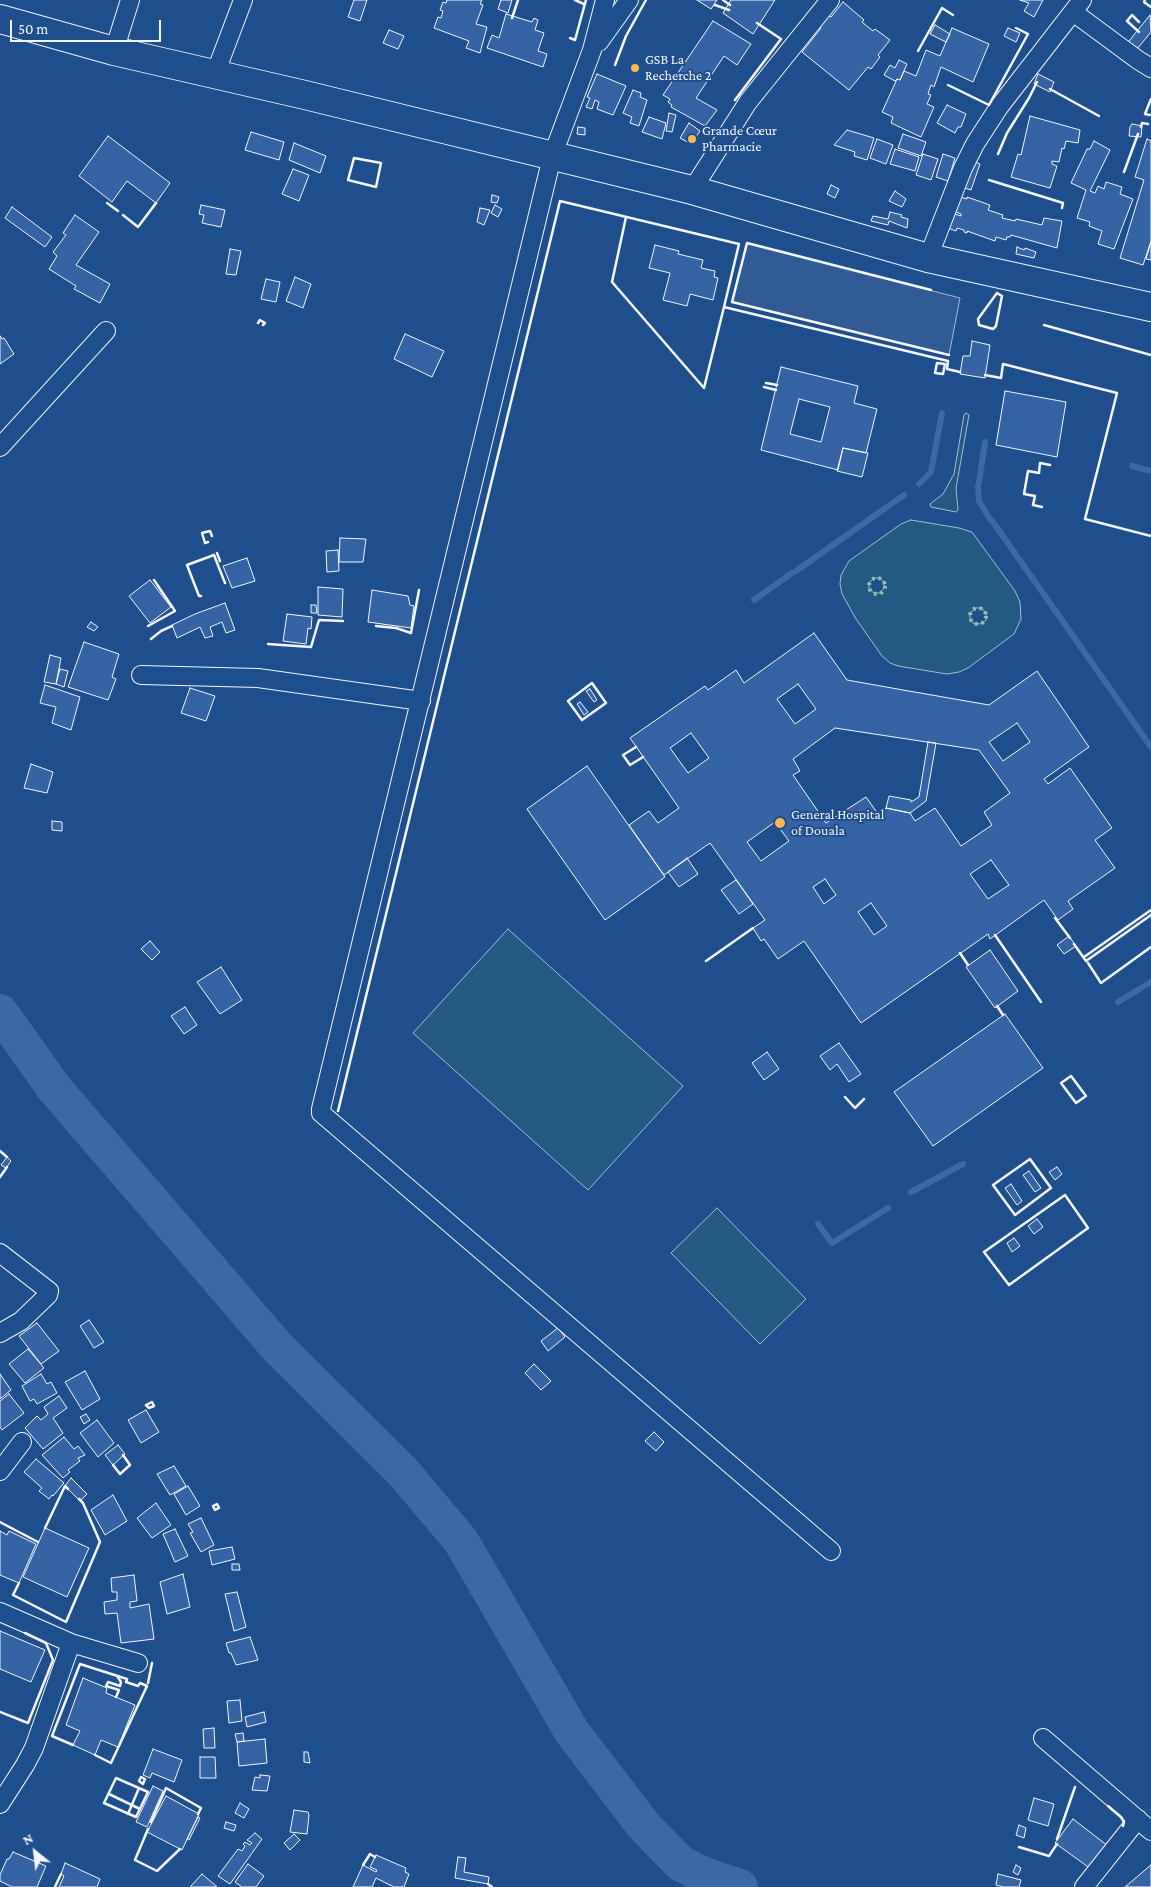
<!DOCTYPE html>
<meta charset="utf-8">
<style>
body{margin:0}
#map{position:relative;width:1151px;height:1887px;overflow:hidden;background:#1f4e8c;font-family:"Crimson Pro",serif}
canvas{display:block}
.north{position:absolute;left:10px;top:1827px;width:50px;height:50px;-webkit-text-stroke:4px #1f4e8c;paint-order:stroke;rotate:331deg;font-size:14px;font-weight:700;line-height:20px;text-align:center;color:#f2f6ff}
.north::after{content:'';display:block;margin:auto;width:18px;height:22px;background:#f2f6ff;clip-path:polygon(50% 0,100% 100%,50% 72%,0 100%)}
.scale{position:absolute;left:10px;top:20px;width:151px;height:22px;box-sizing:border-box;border:2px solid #f2f6ff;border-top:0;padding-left:6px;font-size:15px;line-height:18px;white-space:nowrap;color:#f2f6ff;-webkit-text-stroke:4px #1f4e8c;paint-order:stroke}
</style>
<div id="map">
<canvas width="1151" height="1887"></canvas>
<div class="north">N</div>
<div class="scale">50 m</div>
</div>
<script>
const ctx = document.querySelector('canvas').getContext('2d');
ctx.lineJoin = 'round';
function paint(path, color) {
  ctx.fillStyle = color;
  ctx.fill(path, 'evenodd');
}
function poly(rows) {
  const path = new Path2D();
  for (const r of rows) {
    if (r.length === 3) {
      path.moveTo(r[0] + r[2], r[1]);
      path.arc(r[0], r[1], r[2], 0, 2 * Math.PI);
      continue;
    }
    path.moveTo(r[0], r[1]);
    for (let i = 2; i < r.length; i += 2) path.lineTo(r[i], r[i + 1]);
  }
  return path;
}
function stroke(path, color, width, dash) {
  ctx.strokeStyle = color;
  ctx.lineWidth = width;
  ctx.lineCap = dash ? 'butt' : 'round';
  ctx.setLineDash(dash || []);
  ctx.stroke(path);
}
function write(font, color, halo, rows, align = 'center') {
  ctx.font = font + ' "Crimson Pro",serif';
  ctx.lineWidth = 4;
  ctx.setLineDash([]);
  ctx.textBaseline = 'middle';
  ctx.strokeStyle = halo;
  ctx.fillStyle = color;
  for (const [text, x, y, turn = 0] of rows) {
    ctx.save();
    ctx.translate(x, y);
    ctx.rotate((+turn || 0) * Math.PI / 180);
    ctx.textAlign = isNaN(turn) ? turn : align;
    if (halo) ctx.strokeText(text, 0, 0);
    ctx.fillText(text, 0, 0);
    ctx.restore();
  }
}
const green = poly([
 [966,413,969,415,956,488,958,510,956,512,931,507,930,504,943,494,954,474,964,415,966,413],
 [911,520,959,528,972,532,1015,591,1020,602,1021,619,1014,634,968,668,959,672,947,674,898,666,890,663,882,656,856,619,842,594,840,584,841,575,849,561,901,524,911,520],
 [874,578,879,578,884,582,884,588,880,593,874,593,869,589,869,583,874,578],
 [976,608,982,608,986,614,986,620,980,624,973,623,970,618,970,613,976,608],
 [508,929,683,1086,588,1190,413,1033,508,929],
 [717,1208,806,1299,760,1344,671,1253,717,1208]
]);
paint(green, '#245a82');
stroke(green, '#a8bbd7', 1);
const parking = poly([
 [747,243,960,298,949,355,732,302,747,243]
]);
paint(parking, '#305b95');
stroke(parking, '#a8bbd7', 1);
stroke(poly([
 [1132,466,1151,471],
 [979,482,985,442],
 [919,484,931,472,942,413],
 [978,486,979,501,990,519],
 [993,522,1151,747],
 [796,571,904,495],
 [754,600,792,573],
 [1118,1002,1151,982],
 [911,1192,963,1164],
 [818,1224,832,1243,888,1208]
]), '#3b69a3', 6);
stroke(poly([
 [0,1012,54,1088,278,1348,403,1472,461,1541,572,1732,644,1826,681,1864,707,1876,740,1887]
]), '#3b69a3', 36);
const building = poly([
 [354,0,367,0,360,21,348,17,354,0],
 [447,0,482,0,480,4,483,5,476,24,487,27,480,53,466,48,469,41,434,28,438,17,441,18,443,11,440,10,443,2,446,3,447,0],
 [501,0,512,0,508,13,498,9,501,0],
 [697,0,717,0,711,9,697,0],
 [731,0,775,0,753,34,723,13,731,0],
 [1020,0,1043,0,1034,17,1024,11,1029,3,1020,0],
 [843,2,864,20,862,22,873,31,875,29,890,40,878,55,880,57,871,69,868,67,849,90,802,52,821,28,819,26,828,15,831,17,843,2],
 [506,14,532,22,534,18,538,20,535,30,544,33,538,51,547,54,543,67,487,48,492,35,499,38,506,14],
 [1150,15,1151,32,1133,54,1125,46,1150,15],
 [713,21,751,44,737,65,724,56,696,98,717,110,705,126,671,107,672,105,668,102,670,99,663,95,713,21],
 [935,25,950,34,946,42,930,34,935,25],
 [952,28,989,44,973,82,941,67,934,87,931,85,928,94,931,95,927,104,934,107,921,137,891,123,893,117,882,112,897,79,900,80,904,71,916,76,926,50,940,56,952,28],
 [1008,28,1020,33,1016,42,1004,36,1008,28],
 [389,30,404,36,398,49,383,43,389,30],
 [899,60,907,64,900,80,897,79,895,81,884,75,890,65,895,68,899,60],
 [597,74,626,86,613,115,597,109,599,102,595,100,592,109,586,107,590,98,587,97,597,74],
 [1038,74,1054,82,1050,92,1034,84,1038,74],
 [633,90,641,93,640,97,647,100,639,126,630,123,632,117,623,113,633,90],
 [947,105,966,114,961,127,958,127,955,133,937,123,947,105],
 [669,113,676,115,672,132,666,131,669,113],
 [1030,116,1080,130,1078,143,1066,141,1064,149,1062,148,1059,162,1052,161,1052,164,1057,166,1050,188,1011,177,1018,154,1021,155,1030,116],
 [649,117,666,123,662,139,642,132,649,117],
 [689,123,700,131,691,144,680,138,689,123],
 [1132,124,1142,126,1141,137,1129,136,1130,127,1132,124],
 [578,127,585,128,585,135,577,134,578,127],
 [847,130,874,138,867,160,854,156,855,152,834,145,847,130],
 [251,132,284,142,279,160,245,150,251,132],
 [903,134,926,142,921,156,898,148,903,134],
 [108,136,170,183,156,203,127,181,112,202,79,176,108,136],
 [877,139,893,145,886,164,870,158,877,139],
 [1147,139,1151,141,1151,241,1143,265,1120,258,1144,180,1135,177,1147,139],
 [1094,141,1110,150,1090,191,1095,193,1098,186,1104,189,1106,182,1122,187,1120,194,1133,199,1114,249,1098,244,1102,231,1089,226,1090,222,1077,218,1086,190,1071,183,1087,149,1090,149,1094,141],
 [294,143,326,156,320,173,289,160,294,143],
 [895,149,919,157,915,171,890,164,895,149],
 [923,154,938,159,931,180,916,175,923,154],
 [943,154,955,158,948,181,936,177,943,154],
 [970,160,980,164,971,190,962,187,970,160],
 [293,169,309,175,299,201,282,194,293,169],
 [831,185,839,189,835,198,827,194,831,185],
 [895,191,906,199,902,207,889,201,895,191],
 [492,195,499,197,497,203,491,202,492,195],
 [957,196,967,199,967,197,990,205,988,210,1003,215,1002,218,1015,221,1016,219,1042,225,1044,218,1062,221,1057,248,1011,235,1010,237,1007,237,1006,240,996,237,995,241,967,231,967,233,964,232,964,230,957,228,956,231,945,227,949,212,961,216,961,214,952,210,957,196],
 [201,205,225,210,221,227,202,223,204,215,199,214,201,205],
 [495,205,502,209,498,217,491,213,495,205],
 [12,207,52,237,45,247,5,218,12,207],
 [480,208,490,210,484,225,477,222,480,208],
 [890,212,902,215,901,217,908,219,907,228,889,221,888,225,871,221,873,216,888,219,890,212],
 [75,215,99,232,76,265,110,284,100,303,74,289,76,286,49,269,57,256,53,252,66,235,63,233,75,215],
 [1151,242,1151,260,1146,259,1151,242],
 [655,245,679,251,678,254,703,260,701,268,715,271,714,277,718,278,713,300,690,294,687,306,663,300,670,273,649,268,655,245],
 [1017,247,1024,250,1025,248,1036,252,1034,258,1016,254,1017,247],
 [230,249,241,251,236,275,226,274,230,249],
 [295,277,311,284,303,308,286,301,295,277],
 [266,279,280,282,276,302,261,299,266,279],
 [405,334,444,351,432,377,394,359,405,334],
 [0,336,2,339,4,338,14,354,0,364,0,336],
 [972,341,990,345,985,378,960,374,963,356,970,356,972,341],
 [781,367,858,386,854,403,877,409,866,453,843,448,838,470,761,450,781,367],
 [799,399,830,407,821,442,790,434,799,399],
 [1005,391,1066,402,1057,457,996,445,1005,391],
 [843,448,868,453,862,477,837,471,843,448],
 [340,538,366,539,363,562,339,562,340,538],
 [338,550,339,571,327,572,326,551,338,550],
 [247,558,255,581,232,588,223,566,247,558],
 [150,580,171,607,150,623,129,596,150,580],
 [318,587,343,589,342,617,318,615,318,587],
 [372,590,408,596,410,605,414,606,411,628,368,622,372,590],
 [225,603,235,630,226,633,222,622,210,627,213,636,205,638,200,627,177,638,172,625,195,614,225,603],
 [311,605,316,605,317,613,311,613,311,605],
 [287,614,312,617,311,629,308,628,306,644,283,641,287,614],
 [91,622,98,627,94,631,87,627,91,622],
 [814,633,847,680,903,690,989,705,1037,671,1089,747,1044,779,1048,784,1070,768,1112,828,1095,840,1115,868,1068,901,1073,909,1058,920,1044,900,990,939,988,934,861,1023,804,941,778,959,764,939,761,941,753,928,765,920,710,843,664,875,629,825,649,811,658,823,679,808,630,738,705,686,708,690,736,670,744,683,814,633],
 [798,684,816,709,795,724,777,699,798,684],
 [1017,723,1030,742,1003,761,989,742,1017,723],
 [835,728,979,750,1010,793,984,812,992,825,961,846,935,808,915,821,910,813,886,808,878,814,866,797,826,823,793,775,800,771,793,759,835,728],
 [691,733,709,758,688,773,670,748,691,733],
 [775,822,789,841,761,861,747,842,775,822],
 [991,860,1009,885,988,899,970,874,991,860],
 [825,879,836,895,824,904,813,887,825,879],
 [871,903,887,926,874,935,858,912,871,903],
 [84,642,119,654,112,677,116,679,108,700,68,687,84,642],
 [50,655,61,658,56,684,44,682,50,655],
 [60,669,68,671,64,687,56,684,60,669],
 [45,685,80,697,71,730,52,723,56,707,40,703,45,685],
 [190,688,215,696,206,721,181,713,190,688],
 [590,689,597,700,594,702,586,691,590,689],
 [580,702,588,712,584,715,577,704,580,702],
 [928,742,936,743,926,801,910,813,886,808,889,796,911,800,911,802,919,797,928,742],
 [31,764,53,772,47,793,24,788,31,764],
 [587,766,665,877,605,920,527,809,587,766],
 [52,821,62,822,62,831,52,830,52,821],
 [687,858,698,874,679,887,668,872,687,858],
 [736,880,753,904,739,914,721,890,736,880],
 [1069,936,1076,946,1064,954,1057,945,1069,936],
 [150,941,160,952,152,960,141,949,150,941],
 [990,950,1018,991,995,1008,966,967,990,950],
 [221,967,242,1000,220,1014,197,982,221,967],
 [185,1007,197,1025,184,1034,171,1016,185,1007],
 [1005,1014,1043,1068,933,1146,894,1092,1005,1014],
 [839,1043,861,1074,849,1082,837,1064,830,1070,820,1056,839,1043],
 [767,1052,779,1069,764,1080,752,1063,767,1052],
 [7,1157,11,1161,6,1168,1,1165,7,1157],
 [1057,1167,1062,1174,1055,1180,1049,1172,1057,1167],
 [1029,1171,1041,1188,1035,1192,1023,1175,1029,1171],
 [1011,1184,1022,1201,1017,1205,1005,1188,1011,1184],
 [1037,1219,1043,1227,1034,1234,1028,1226,1037,1219],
 [1014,1238,1020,1246,1012,1252,1007,1243,1014,1238],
 [89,1320,104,1342,94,1348,80,1326,89,1320],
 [37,1323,59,1351,41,1364,19,1336,37,1323],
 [558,1328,565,1337,548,1351,541,1341,558,1328],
 [28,1349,44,1368,25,1383,9,1364,28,1349],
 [534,1364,551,1381,541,1390,525,1373,534,1364],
 [85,1371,100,1399,82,1410,65,1382,85,1371],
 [0,1374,11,1390,0,1399,0,1374],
 [41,1374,47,1384,51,1382,57,1393,37,1404,34,1399,30,1401,22,1386,41,1374],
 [9,1394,24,1413,2,1430,0,1427,0,1401,9,1394],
 [59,1396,67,1408,53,1418,63,1433,43,1449,25,1428,37,1416,41,1420,48,1414,44,1407,59,1396],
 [146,1410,159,1432,141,1443,128,1420,146,1410],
 [86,1414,90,1420,84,1424,80,1417,86,1414],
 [97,1420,114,1443,98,1457,80,1433,97,1420],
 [654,1432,664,1442,656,1451,645,1441,654,1432],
 [64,1437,74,1449,78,1446,85,1455,78,1458,80,1461,68,1470,70,1472,63,1478,42,1455,64,1437],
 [118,1445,125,1454,113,1465,105,1455,118,1445],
 [36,1459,64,1483,53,1496,52,1495,49,1499,39,1491,42,1488,24,1472,36,1459],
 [174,1466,186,1486,170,1495,157,1474,174,1466],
 [71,1478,87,1494,80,1501,65,1486,71,1478],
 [188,1486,200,1506,186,1515,174,1494,188,1486],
 [113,1495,127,1521,105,1535,91,1510,113,1495],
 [156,1503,171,1525,152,1538,137,1518,156,1503],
 [201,1518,214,1545,201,1552,190,1533,193,1532,188,1524,201,1518],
 [45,1528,89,1548,67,1597,23,1577,45,1528],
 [175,1529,188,1556,175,1562,163,1534,175,1529],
 [0,1531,7,1535,9,1531,36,1544,19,1583,0,1575,0,1531],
 [232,1547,235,1559,212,1565,209,1551,232,1547],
 [232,1564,239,1564,240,1570,232,1570,232,1564],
 [183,1574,190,1607,167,1614,160,1582,183,1574],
 [134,1575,137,1601,130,1602,130,1608,149,1604,154,1639,121,1643,117,1613,105,1614,104,1602,117,1600,117,1592,112,1592,111,1578,134,1575],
 [237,1592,246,1627,234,1631,225,1594,237,1592],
 [0,1631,45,1650,31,1682,0,1669,0,1631],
 [250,1637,258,1660,236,1665,231,1653,229,1653,226,1643,250,1637],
 [83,1678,107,1688,106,1693,135,1705,118,1747,101,1740,95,1755,73,1745,80,1731,66,1725,83,1678],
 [240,1700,242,1721,229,1723,227,1701,240,1700],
 [264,1712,266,1722,247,1727,245,1717,264,1712],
 [214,1728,215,1748,204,1748,203,1729,214,1728],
 [243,1733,244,1741,237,1742,235,1734,243,1733],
 [265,1739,267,1763,239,1766,237,1742,265,1739],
 [153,1749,182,1760,174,1782,152,1773,150,1778,143,1775,153,1749],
 [304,1752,308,1752,310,1763,304,1762,304,1752],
 [200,1757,215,1757,216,1778,200,1778,200,1757],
 [260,1775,270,1776,267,1791,252,1790,255,1777,260,1778,260,1775],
 [153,1786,163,1791,147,1827,136,1822,153,1786],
 [166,1796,199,1814,182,1850,147,1832,166,1796],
 [1034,1798,1054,1804,1048,1826,1028,1820,1034,1798],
 [240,1803,249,1809,244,1818,235,1813,240,1803],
 [294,1810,308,1812,309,1815,307,1834,290,1832,294,1810],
 [198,1817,200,1818,189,1840,187,1839,198,1817],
 [1073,1819,1108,1846,1091,1869,1055,1843,1073,1819],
 [226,1822,236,1825,234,1831,224,1828,226,1822],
 [1019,1825,1026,1828,1024,1838,1016,1835,1019,1825],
 [255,1833,262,1839,230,1884,218,1876,238,1849,242,1851,245,1846,243,1844,245,1842,250,1845,252,1843,247,1840,255,1833],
 [294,1834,300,1840,290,1850,284,1843,294,1834],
 [13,1852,46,1866,37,1887,12,1887,0,1881,0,1875,7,1859,9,1859,13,1852],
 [376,1855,406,1868,405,1872,409,1874,404,1887,394,1887,376,1878,372,1887,353,1887,363,1865,376,1872,377,1870,370,1867,376,1855],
 [458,1857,466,1858,464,1872,489,1877,488,1884,455,1878,458,1857],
 [65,1863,100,1879,97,1887,59,1887,64,1876,61,1874,65,1863],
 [248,1864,264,1876,256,1887,242,1887,235,1882,248,1864],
 [1016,1865,1021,1868,1018,1875,1013,1872,1016,1865],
 [1151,1865,1151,1887,1125,1887,1151,1865],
 [202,1874,217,1887,190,1887,202,1874],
 [998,1874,1021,1880,1019,1887,1003,1887,996,1885,998,1874]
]);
paint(building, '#3563a3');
stroke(building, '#f2f6ff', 1);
const minor = poly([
 [605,0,592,50,552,157,321,1109,321,1113,831,1551],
 [1073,12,1138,60,1151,68],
 [599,42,629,0],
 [114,51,130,0],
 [215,74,243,0],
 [692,190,748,102,830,0],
 [928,258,963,168,975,144,999,107,1082,0],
 [0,447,106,331],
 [141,675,258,678,421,701],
 [0,1253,49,1291,48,1295,21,1321,0,1333],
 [0,1471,22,1442],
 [0,1612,71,1643,138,1663],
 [1043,1738,1151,1831],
 [0,1804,25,1765,34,1748,71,1643],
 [1084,1887,1138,1819]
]);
const primary = poly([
 [0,19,114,51,305,95,692,190,928,258,1151,307]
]);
stroke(minor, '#f2f6ff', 20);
stroke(primary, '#f2f6ff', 30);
stroke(minor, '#1f4e8c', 18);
stroke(primary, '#1f4e8c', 28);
stroke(poly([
 [877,586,8],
 [978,616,8]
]), '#97c8a6', 4, [2.5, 4]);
stroke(poly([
 [575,0,584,4],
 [723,0,730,5],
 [1145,0,1144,2,1151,7],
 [715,5,729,10],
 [512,18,518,0],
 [1139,22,1132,15,1127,21,1139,32],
 [570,38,575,40,586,0],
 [918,51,942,8,953,15],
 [615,65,626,36,646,0],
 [948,85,989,105,1028,34,1016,28],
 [1050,89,1099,116],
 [735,100,781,39,757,23],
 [1150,115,1145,114,1151,99],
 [1141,127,1142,123,1148,124],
 [998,154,1007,133,1029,98,1037,82],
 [354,158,381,163,376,187,348,180,354,158],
 [1124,172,1138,134],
 [989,180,1063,203,1062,208],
 [107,203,118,211],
 [123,215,138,227,156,203],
 [626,217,612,282,704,388,724,307],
 [931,290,747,243,732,302,949,355],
 [997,293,1002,296,996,326,993,329,979,325,978,319,997,293],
 [258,323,260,320,265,323,263,325],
 [1044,325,1151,355],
 [937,363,945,364,943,374,935,373,937,363],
 [985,375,1001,378,1003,364,1117,393,1085,519,1151,536],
 [766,383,777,385],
 [764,387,776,390],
 [1042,507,1033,505,1035,496,1024,494,1028,471,1039,473,1040,463,1050,465],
 [208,542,205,543,202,533,210,531,212,536],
 [217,553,220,561],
 [201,596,199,596,187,565,214,555,225,583],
 [148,626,175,611,154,580],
 [376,626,396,628,411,633,419,590],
 [151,639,161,631,172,626],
 [268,644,311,647,319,620,343,621],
 [592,683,606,703,582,720,568,701,592,683],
 [636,747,623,755,630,765,643,757],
 [1055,918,1070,938],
 [995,935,1041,1002],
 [1074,944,1086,961,1151,915],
 [960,953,968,965],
 [1084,957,1151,910],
 [706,961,753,928],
 [1088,963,1101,983,1151,947],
 [997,1006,1003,1015],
 [1071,1076,1086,1096,1076,1103,1061,1083,1071,1076],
 [845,1097,855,1108,864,1099],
 [338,1111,560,201,739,244,724,307,948,361,947,369,960,372],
 [0,1151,7,1157],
 [1030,1159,1051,1188,1015,1215,993,1185,1030,1159],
 [0,1177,7,1167],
 [1065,1195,1088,1228,1009,1285,984,1252,1065,1195],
 [152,1402,154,1406,149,1408,146,1405,152,1402],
 [113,1465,120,1474,130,1465,123,1455],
 [217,1504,219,1508,215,1510,213,1506,217,1504],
 [0,1522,38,1542],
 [45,1528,65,1486,68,1489],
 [19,1583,13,1595,66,1622,100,1542,83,1503,79,1499],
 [148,1683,152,1663],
 [116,1697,119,1690,106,1686,108,1682,120,1686,121,1682,117,1676],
 [0,1712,28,1723,53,1660,46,1643,25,1633],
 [73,1745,52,1736,80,1664,127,1679,126,1682,138,1686,140,1683,147,1686,111,1763,95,1755],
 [141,1777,145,1779,143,1784,139,1781,141,1777],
 [116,1778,148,1792,136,1817,104,1803,116,1778],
 [109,1794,140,1809],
 [1108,1806,1121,1817,1124,1822,1123,1826],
 [128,1814,139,1788],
 [151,1822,166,1788,201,1808,198,1814],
 [148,1829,135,1860,157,1871,180,1849],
 [1057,1839,1075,1787],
 [1019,1847,1049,1856,1057,1844],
 [363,1865,370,1854,375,1857],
 [488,1884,492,1887],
 [55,1887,61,1874]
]), '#f2f6ff', 2.5);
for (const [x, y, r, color] of [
 [635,68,5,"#ffb74d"],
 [692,139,5,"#ffb74d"],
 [780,823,6,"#ffb74d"]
]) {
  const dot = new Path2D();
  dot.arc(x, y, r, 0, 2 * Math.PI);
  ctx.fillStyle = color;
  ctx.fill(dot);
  stroke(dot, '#1f4e8c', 2);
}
write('14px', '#f2f6ff', '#1f4e8c', [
 ["GSB La",645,60],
 ["Recherche 2",645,76],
 ["Grande Cœur",702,131],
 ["Pharmacie",702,147],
 ["General Hospital",791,815],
 ["of Douala",791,831]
], 'left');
</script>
